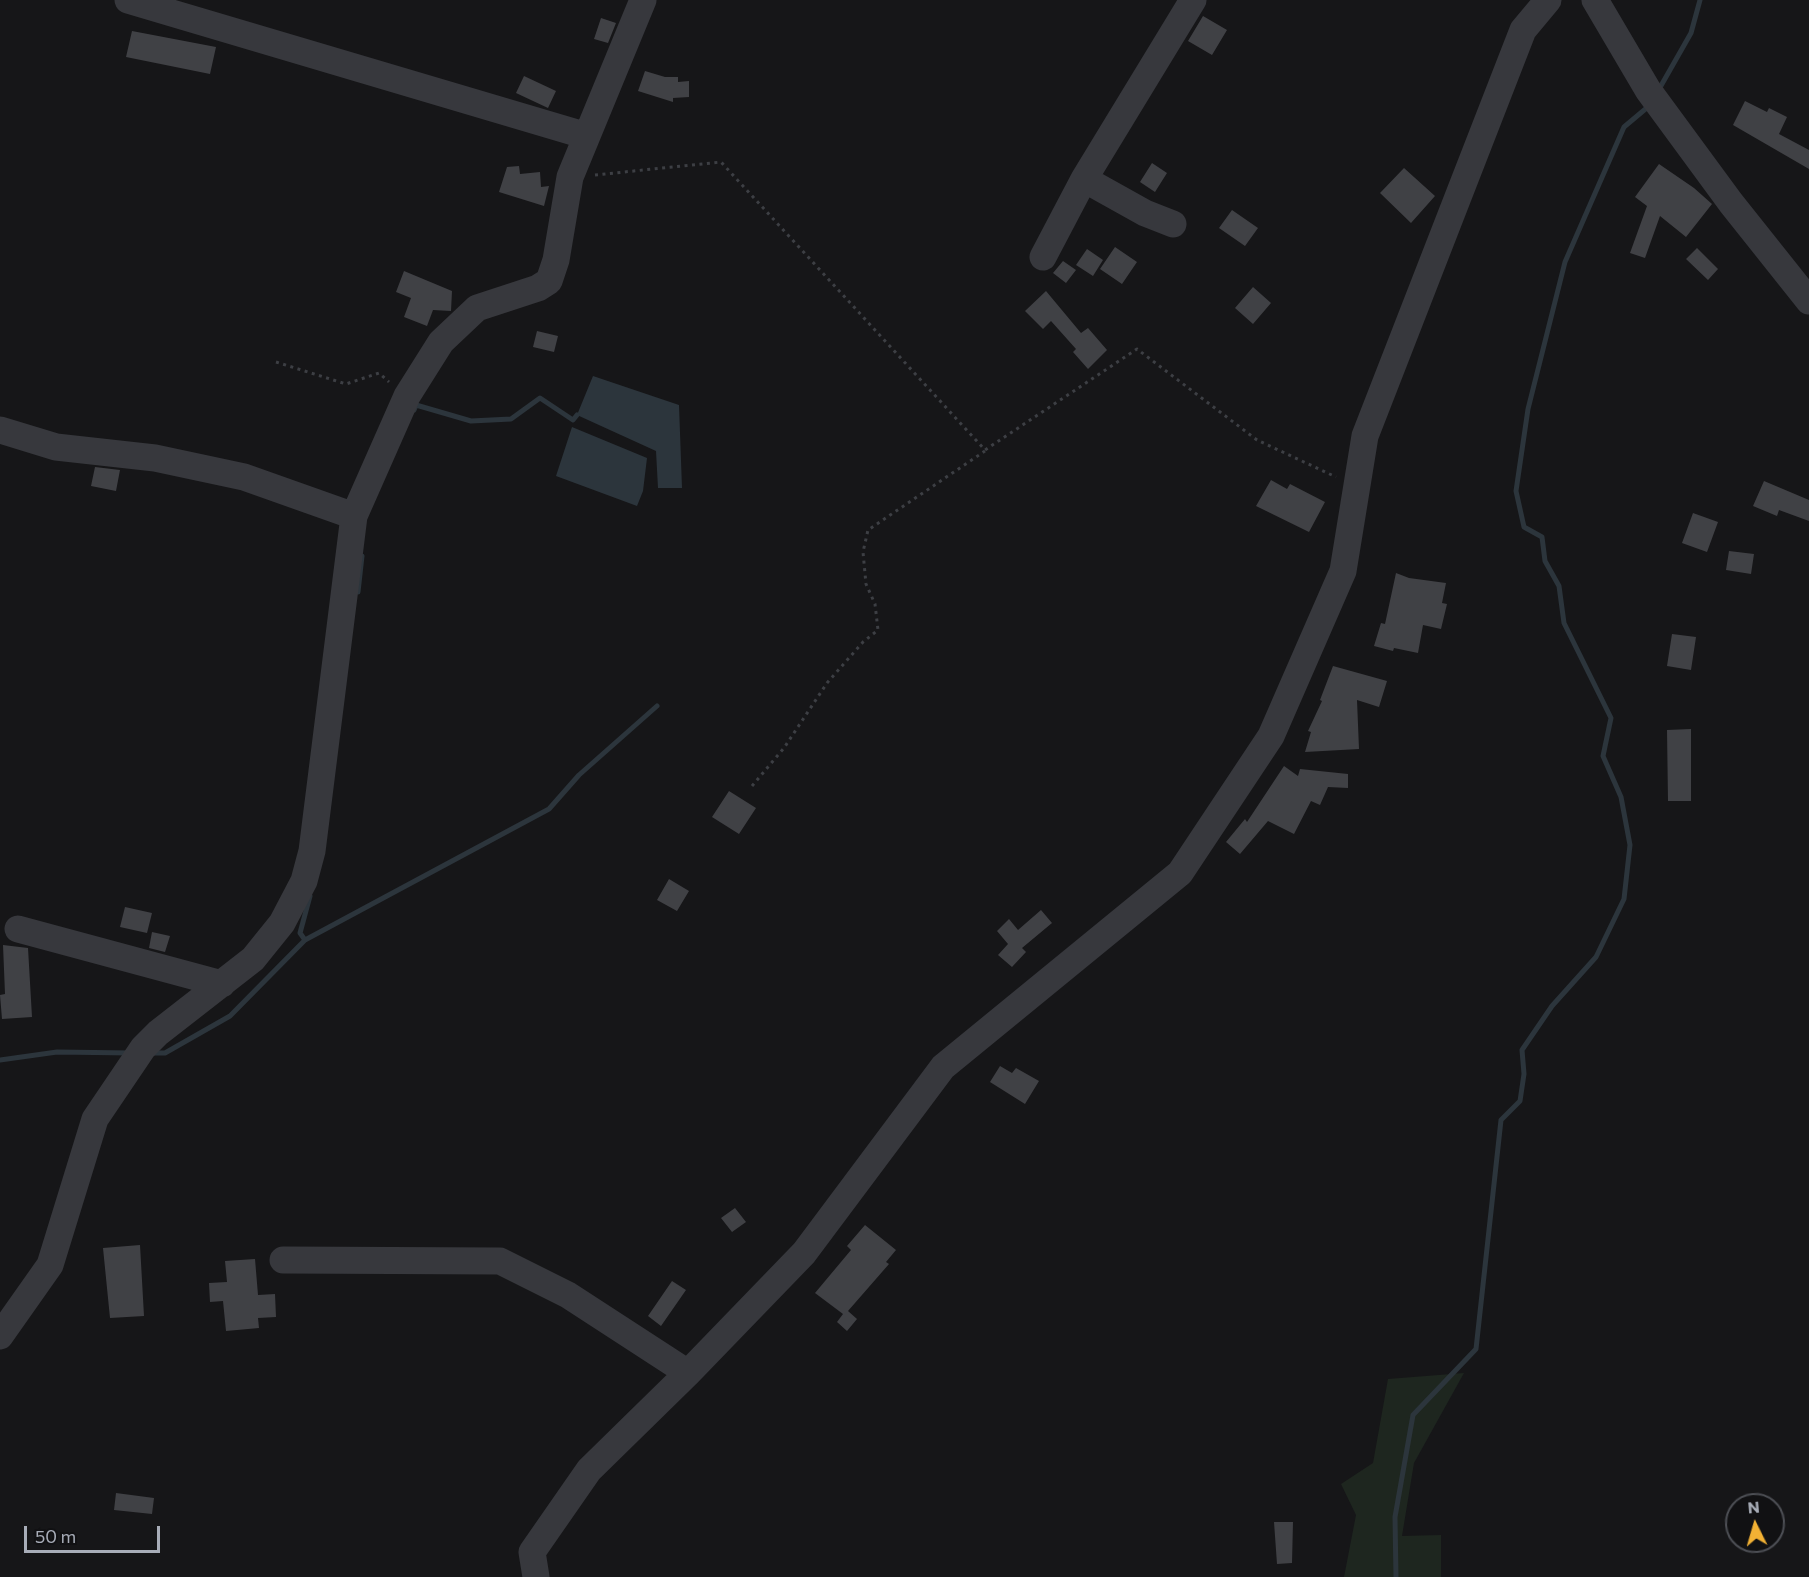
<!DOCTYPE html>
<style>
body{margin:0}
#map{position:relative;width:1809px;height:1577px;overflow:hidden;background:#161618;font-family:Commissioner,sans-serif}
canvas{display:block}
.north{position:absolute;left:1725px;top:1493px;width:60px;height:60px;box-sizing:border-box;background:#111113;border:2px solid #4d4f55;border-radius:50%;rotate:355deg;font-size:16px;font-weight:700;line-height:24px;text-align:center;color:#a8adb8}
.north::after{content:'';display:block;margin:auto;width:21px;height:27px;background:#f2b134;clip-path:polygon(50% 0,100% 100%,50% 72%,0 100%)}
.scale{position:absolute;left:24px;top:1526px;width:136px;height:27px;box-sizing:border-box;border:3px solid #a8adb8;border-top:0;padding-left:8px;font-size:18px;line-height:21px;white-space:nowrap;color:#a8adb8;-webkit-text-stroke:4px #111113;paint-order:stroke}
</style>
<div id="map">
<canvas width="1809" height="1577"></canvas>
<div class="north">N</div>
<div class="scale">50 m</div>
</div>
<script>
const ctx = document.querySelector('canvas').getContext('2d');
ctx.lineJoin = 'round';
function paint(path, color) {
  ctx.fillStyle = color;
  ctx.fill(path, 'evenodd');
}
function poly(rows) {
  const path = new Path2D();
  for (const r of rows) {
    path.moveTo(r[0], r[1]);
    for (let i = 2; i < r.length; i += 2) path.lineTo(r[i], r[i + 1]);
  }
  return path;
}
function stroke(path, color, width, dash) {
  ctx.strokeStyle = color;
  ctx.lineWidth = width;
  ctx.lineCap = dash ? 'butt' : 'round';
  ctx.setLineDash(dash || []);
  ctx.stroke(path);
}
paint(poly([
 [1464,1373,1414,1463,1402,1536,1441,1535,1441,1577,1344,1577,1356,1515,1341,1484,1373,1463,1388,1379]
]), '#1e261f');
paint(poly([
 [593,376,679,405,682,488,658,488,656,451,577,415],
 [572,427,647,458,643,491,637,506,556,476]
]), '#2c353c');
stroke(poly([
 [1658,91,1691,33,1700,0],
 [414,410,416,405,471,421,511,419,540,398,573,420,577,415],
 [358,592,362,556],
 [305,940,300,933,310,896],
 [150,1053,165,1053,230,1016,305,940,549,809,579,775,657,706],
 [0,1060,57,1052,131,1053],
 [1396,1577,1395,1517,1413,1415,1476,1349,1501,1120,1520,1101,1524,1074,1522,1050,1552,1006,1596,957,1624,899,1630,845,1621,797,1603,756,1611,718,1564,623,1559,586,1545,561,1542,537,1524,527,1516,491,1528,409,1565,262,1624,127,1649,106]
]), '#2c353c', 5);
paint(poly([
 [1203,16,1227,30,1212,55,1188,41],
 [601,18,616,23,608,43,594,39],
 [132,31,216,47,210,74,126,57],
 [645,71,665,77,678,77,678,82,689,81,689,97,673,98,673,102,638,91],
 [524,76,556,91,548,108,516,93],
 [1745,101,1767,112,1769,108,1787,117,1779,134,1809,150,1809,169,1733,125],
 [1152,163,1167,173,1155,192,1140,182],
 [1659,164,1694,188,1712,204,1686,237,1660,216,1645,258,1630,253,1647,206,1635,197],
 [519,166,520,174,540,172,541,187,549,186,544,206,499,192,507,167],
 [1404,168,1435,196,1411,223,1380,193],
 [1232,210,1258,228,1245,246,1219,228],
 [1115,247,1137,262,1122,284,1100,269],
 [1697,248,1718,269,1708,280,1686,259],
 [1087,249,1103,260,1093,276,1076,265],
 [1063,261,1076,270,1066,283,1053,273],
 [404,271,452,291,451,311,433,310,427,326,404,317,411,298,396,292],
 [1253,287,1271,303,1253,324,1235,308],
 [1046,291,1081,333,1088,328,1107,350,1088,369,1073,352,1076,349,1051,321,1043,329,1025,311],
 [537,331,558,336,554,352,533,347],
 [95,467,120,470,116,491,91,486],
 [1271,480,1287,489,1290,484,1325,502,1309,532,1256,506],
 [1764,481,1809,500,1809,521,1779,510,1777,516,1753,506],
 [1693,513,1718,522,1707,552,1682,543],
 [1729,551,1754,554,1751,574,1726,570],
 [1396,573,1409,578,1446,583,1442,603,1447,604,1441,629,1423,625,1418,653,1394,648,1393,651,1374,646,1381,623,1385,624],
 [1672,634,1696,637,1691,670,1667,666],
 [1333,666,1387,681,1379,707,1357,700,1359,749,1305,752,1311,732,1308,731,1322,701,1320,700],
 [1691,729,1691,801,1668,801,1667,730],
 [1284,766,1298,776,1300,769,1348,774,1348,788,1328,787,1320,805,1311,801,1294,834,1268,821,1240,854,1226,842,1245,819,1247,822],
 [729,791,756,808,739,834,712,817],
 [669,879,689,891,677,911,657,900],
 [125,907,152,913,147,933,120,927],
 [1041,910,1052,923,1022,948,1026,952,1012,967,998,955,1008,944,997,931,1009,919,1018,930],
 [152,932,170,936,165,952,149,948],
 [3,945,28,948,32,1017,2,1019,0,995,5,994],
 [1000,1066,1012,1073,1016,1068,1039,1081,1025,1104,990,1082],
 [735,1208,746,1222,732,1232,721,1218],
 [865,1225,896,1250,886,1262,889,1264,848,1311,857,1319,847,1331,837,1322,843,1314,815,1293,851,1250,847,1246],
 [140,1245,144,1316,110,1318,103,1248],
 [255,1259,258,1295,275,1294,276,1317,258,1318,259,1328,226,1331,223,1301,210,1302,209,1283,227,1282,225,1261],
 [672,1281,686,1290,661,1326,648,1316],
 [116,1493,154,1498,152,1514,114,1510],
 [1274,1522,1293,1522,1292,1563,1277,1564]
]), '#404145');
stroke(poly([
 [595,175,721,162,985,450,1137,349,1257,440,1336,477],
 [276,362,346,384,379,373,389,382],
 [752,786,784,748,827,683,863,642,878,630,875,604,866,584,863,552,868,530,985,451]
]), '#3d3f44', 3, [3, 4.5]);
stroke(poly([
 [128,0,587,136],
 [1595,0,1648,90,1731,203,1809,301],
 [1084,179,1145,213,1173,224],
 [1043,257,1084,179,1193,0],
 [0,430,56,447,155,458,244,477,354,516],
 [18,929,222,984],
 [283,1260,500,1261,568,1295,688,1373],
 [0,1336,50,1265,95,1119,143,1048,158,1033,253,959,282,923,304,881,312,851,354,516,407,396,441,342,477,308,538,288,549,281,556,260,570,177,643,0],
 [536,1577,532,1552,589,1470,688,1373,804,1253,943,1067,1180,873,1271,736,1343,571,1365,436,1523,30,1548,0]
]), '#37383d', 27);
</script>
